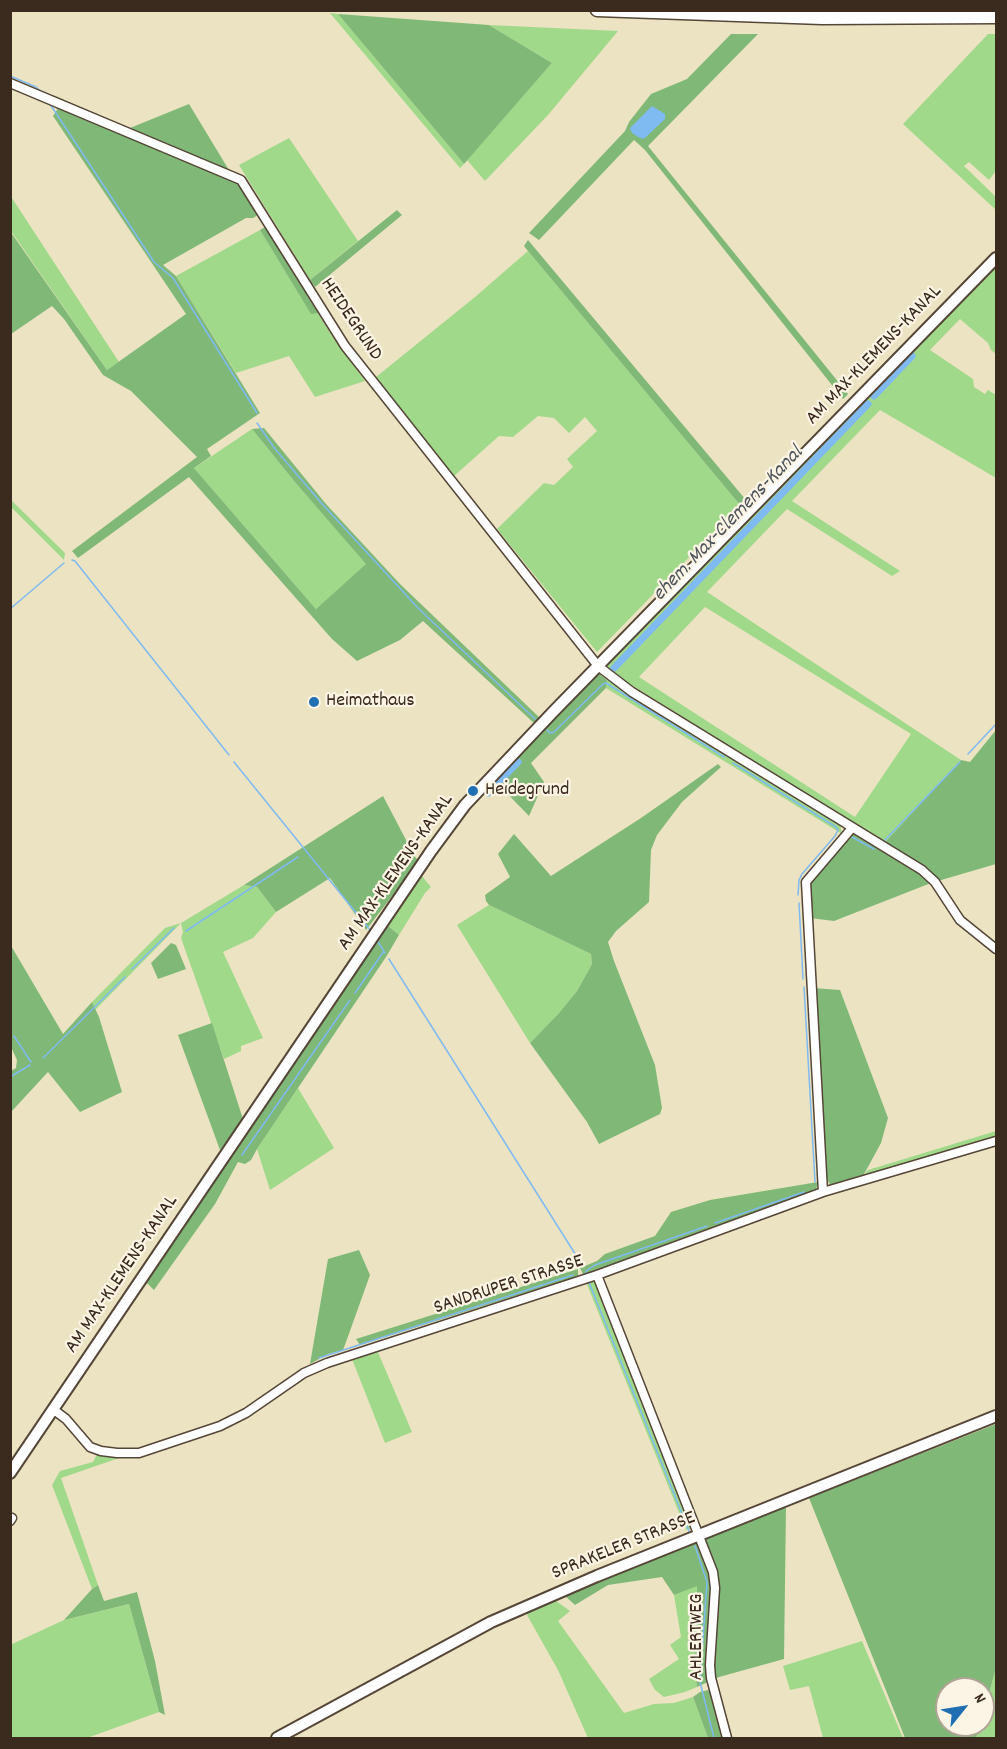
<!DOCTYPE html>
<style>
body{margin:0}
#map{position:relative;width:1007px;height:1749px;overflow:hidden;background:#ebe3c2;font-family:Dekko,sans-serif}
canvas{display:block}
.frame{position:absolute;inset:0;border:12px solid #3b2a1e;pointer-events:none}
.north{position:absolute;left:935px;top:1677px;width:60px;height:60px;box-sizing:border-box;background:#fcf5e5;border:2px solid #afa495;border-radius:50%;rotate:60deg;font-size:16px;font-weight:700;line-height:24px;text-align:center;color:#3b2a1e}
.north::after{content:'';display:block;margin:auto;width:21px;height:27px;background:#1f6fb2;clip-path:polygon(50% 0,100% 100%,50% 72%,0 100%)}
</style>
<div id="map">
<canvas width="1007" height="1749"></canvas>
<div class="frame"></div>
<div class="north">N</div>
</div>
<script>
const ctx = document.querySelector('canvas').getContext('2d');
ctx.lineJoin = 'round';
function paint(path, color) {
  ctx.fillStyle = color;
  ctx.fill(path, 'evenodd');
}
function poly(rows) {
  const path = new Path2D();
  for (const r of rows) {
    path.moveTo(r[0], r[1]);
    for (let i = 2; i < r.length; i += 2) path.lineTo(r[i], r[i + 1]);
  }
  return path;
}
function stroke(path, color, width, dash) {
  ctx.strokeStyle = color;
  ctx.lineWidth = width;
  ctx.lineCap = dash ? 'butt' : 'round';
  ctx.setLineDash(dash || []);
  ctx.stroke(path);
}
function write(font, color, halo, rows, align = 'center') {
  ctx.font = font + ' Dekko,sans-serif';
  ctx.lineWidth = 4.5;
  ctx.setLineDash([]);
  ctx.textBaseline = 'middle';
  ctx.strokeStyle = halo;
  ctx.fillStyle = color;
  for (const [text, x, y, turn = 0] of rows) {
    ctx.save();
    ctx.translate(x, y);
    ctx.rotate((+turn || 0) * Math.PI / 180);
    ctx.textAlign = isNaN(turn) ? turn : align;
    if (halo) ctx.strokeText(text, 0, 0);
    ctx.fillText(text, 0, 0);
    ctx.restore();
  }
}
paint(poly([
 [330,13,338,14,464,164,460,168],
 [489,25,618,31,548,115,485,181,467,160,552,63],
 [988,34,996,34,996,171,989,180,969,162,964,166,996,197,996,210,903,124],
 [289,138,358,241,310,280,239,165],
 [10,195,119,362,107,370,11,231],
 [260,230,311,313,318,313,332,336,365,381,315,397,289,356,236,373,176,276],
 [528,251,740,505,597,652,497,529,544,483,554,485,573,467,567,459,597,431,585,417,569,433,554,418,538,416,513,437,499,436,454,476,376,377,475,297],
 [996,266,996,354,991,350,988,343,960,319,930,350,973,379,974,387,985,394,988,390,996,395,996,478,880,410,792,501,900,571,892,576,787,509,707,592,961,760,885,843,612,673,607,669,608,662,891,371],
 [705,607,911,734,855,817,639,677],
 [252,429,294,481,367,564,316,609,194,468],
 [10,499,65,553,64,560,11,507],
 [607,680,835,820,840,824,842,834,606,688],
 [421,875,431,887,425,893,399,935,387,925],
 [244,885,257,887,276,912,253,938,223,952,263,1038,241,1046,241,1051,224,1059,181,938,183,932,181,923,95,1010,92,1002,165,928,181,923],
 [489,905,591,954,592,964,577,991,559,1013,530,1043,457,925],
 [298,1088,334,1148,270,1190,257,1149],
 [996,1131,996,1137,863,1176,868,1170],
 [594,1280,693,1528,686,1530,586,1282],
 [377,1350,412,1432,385,1443,352,1359],
 [97,1454,122,1457,61,1478,98,1585,92,1589,52,1485,60,1471,93,1462],
 [697,1585,695,1671,697,1687,685,1692,664,1697,655,1690,649,1679,679,1659,670,1645,681,1637,674,1595],
 [552,1598,570,1611,558,1621,624,1713,654,1704,674,1703,693,1697,708,1738,588,1738,558,1670,527,1615,529,1611],
 [129,1604,159,1712,87,1738,11,1738,10,1645,64,1620],
 [862,1641,903,1738,823,1738,809,1686,790,1690,783,1666],
 [996,1668,996,1738,976,1738,980,1725,983,1725,983,1715]
]), '#a1d98b');
paint(poly([
 [338,14,489,25,552,63,464,164],
 [731,34,758,34,648,146,848,394,843,399,645,150,634,140,539,240,529,233,625,131,629,122,651,94,687,79],
 [53,95,130,128,189,104,238,185,258,215,253,218,246,218,163,265,176,276,260,413,207,449,211,456,194,468,316,609,366,564,294,481,252,429,264,428,326,504,400,584,541,719,535,724,423,621,400,640,357,661,332,639,189,477,78,558,72,551,197,457,131,391,103,375,64,319,52,306,11,334,10,231,107,370,186,314,53,116,57,110],
 [397,210,402,215,315,287,310,280],
 [265,227,318,313,311,314,260,230],
 [528,240,746,500,740,505,528,251,524,246],
 [598,673,607,680,606,688,531,763,544,782,529,816,494,780],
 [996,730,996,864,931,883,834,921,810,918,811,883,853,833,879,849,961,760,970,762],
 [718,764,721,767,682,802,657,835,651,850,649,902,616,931,608,942,614,961,655,1065,662,1108,660,1114,599,1144,587,1122,530,1043,559,1013,577,991,592,964,591,954,489,905,486,901,485,895,510,877,498,854,514,834,551,876,641,818],
 [383,796,415,857,419,861,366,930,330,878,276,912,257,887,244,885],
 [387,925,399,935,386,957,257,1149,251,1160,245,1164,238,1162,215,1204,154,1290,145,1281],
 [171,943,176,945,186,969,158,979,151,963],
 [10,944,63,1034,92,1002,99,1017,122,1092,80,1112,48,1072,11,1112,11,1071,16,1068,17,1060,11,1047],
 [813,988,840,990,888,1118,881,1143,863,1176,831,1186,825,1176],
 [212,1023,243,1119,220,1150,178,1035],
 [818,1182,816,1190,584,1276,580,1268,597,1261,605,1254,655,1236,671,1212,710,1200],
 [359,1250,370,1275,346,1342,343,1350,328,1354,310,1364,328,1259],
 [578,1269,578,1276,360,1345,356,1339],
 [996,1424,996,1668,983,1715,983,1689,947,1689,947,1725,980,1725,976,1738,905,1738,809,1498],
 [786,1506,784,1659,719,1677,697,1687,695,1671,697,1586,674,1595,662,1577,608,1585,575,1605,564,1595],
 [98,1585,104,1601,137,1592,155,1661,165,1715,159,1712,129,1604,64,1620,92,1589],
 [708,1690,712,1693,725,1738,708,1738,693,1697,700,1692]
]), '#80b977');
paint(poly([
 [652,106,665,114,665,119,646,137,643,139,638,137,632,133,630,128]
]), '#7fbaf1');
stroke(poly([
 [10,76,36,87,41,92],
 [50,104,154,262,173,278,257,413],
 [257,423,275,449,324,506,419,609,535,719],
 [72,560,75,561,229,755],
 [10,609,64,563],
 [547,730,550,733,554,732,603,684,606,683,724,757],
 [968,754,996,724],
 [234,762,370,930],
 [733,763,836,827,838,830,835,836,802,874,799,880,798,895],
 [852,837,874,849],
 [884,841,960,762],
 [799,903,803,979],
 [186,931,298,857],
 [378,942,385,953],
 [389,959,579,1260],
 [132,969,174,928],
 [804,987,815,1182],
 [355,993,384,951],
 [14,1036,31,1062],
 [43,1058,125,977],
 [10,1077,30,1065],
 [242,1155,350,1000],
 [715,1223,804,1192],
 [586,1276,586,1271,595,1265,707,1226],
 [588,1280,689,1531],
 [319,1358,573,1275],
 [695,1546,707,1582,700,1682,714,1738]
]), '#7fbaf1', 1.5);
stroke(poly([
 [874,396,912,356],
 [614,668,868,404],
 [488,793,518,762]
]), '#7fbaf1', 7);
const minor = poly([
 [10,83,241,180,345,346,598,666,632,692,922,870,935,882,960,920,996,949],
 [823,1192,806,882,852,828],
 [597,1275,713,1572,715,1588,710,1665,711,1678,727,1738],
 [54,1410,66,1419,90,1447,101,1451,117,1453,139,1453,220,1426,246,1413,304,1373,327,1363,597,1275,823,1192,996,1141],
 [10,1521,12,1518]
]);
const major = poly([
 [10,1473,431,851,465,805,553,712,996,258],
 [277,1738,491,1622,597,1576,996,1416]
]);
const highway = poly([
 [597,10,822,18,996,17]
]);
stroke(minor, '#554637', 11);
stroke(major, '#554637', 14);
stroke(highway, '#554637', 15);
stroke(minor, '#fff', 8);
stroke(major, '#fff', 10);
stroke(highway, '#fff', 12);
for (const [x, y, r, color] of [
 [314,702,6,"#1f6fb2"],
 [473,791,6,"#1f6fb2"]
]) {
  const dot = new Path2D();
  dot.arc(x, y, r, 0, 2 * Math.PI);
  ctx.fillStyle = color;
  ctx.fill(dot);
  stroke(dot, '#fcf5e5', 2);
}
write('20px', '#3b2a1e', '#fcf5e5', [
 ["HEIDEGRUND",350,320,56],
 ["AM MAX-KLEMENS-KANAL",875,356,-46],
 ["AM MAX-KLEMENS-KANAL",397,873,-55],
 ["AM MAX-KLEMENS-KANAL",123,1275,-56],
 ["SANDRUPER STRASSE",509,1286,-18],
 ["SPRAKELER STRASSE",624,1547,-22],
 ["AHLERTWEG",698,1637,-90]
]);
write('20px', '#3b2a1e', '#fcf5e5', [
 ["Heimathaus",326,702],
 ["Heidegrund",485,791]
], 'left');
write('italic 21px', '#4f555d', '#fcf5e5', [
 ["ehem. Max-Clemens-Kanal",729,525,-46]
]);
</script>
